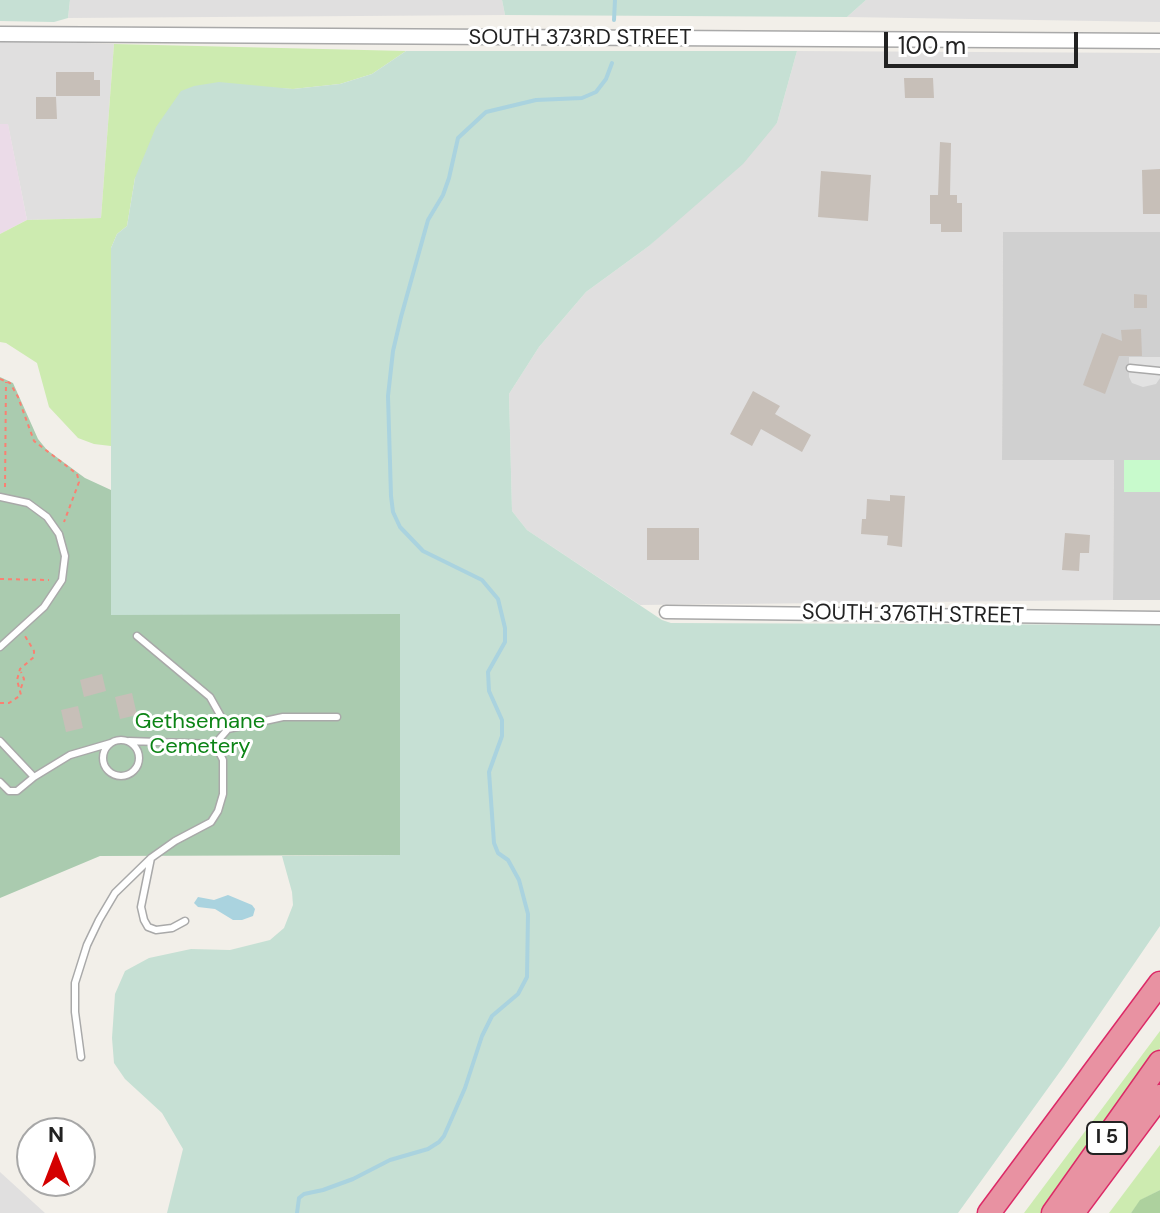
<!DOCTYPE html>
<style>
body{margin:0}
#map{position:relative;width:1160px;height:1213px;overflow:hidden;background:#f2efe9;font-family:"DM Sans",sans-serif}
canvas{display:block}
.north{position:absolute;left:16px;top:1117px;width:80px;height:80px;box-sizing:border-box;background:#fff;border:2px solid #a7a7a7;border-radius:50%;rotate:0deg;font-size:22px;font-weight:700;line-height:32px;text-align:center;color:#222}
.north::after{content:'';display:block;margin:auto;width:28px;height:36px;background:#d40000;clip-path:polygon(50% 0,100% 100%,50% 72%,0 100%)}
.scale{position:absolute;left:884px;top:32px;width:194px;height:36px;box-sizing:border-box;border:4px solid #222;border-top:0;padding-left:10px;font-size:24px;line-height:28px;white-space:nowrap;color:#222;-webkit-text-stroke:6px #fff;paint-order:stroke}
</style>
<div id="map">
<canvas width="1160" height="1213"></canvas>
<div class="north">N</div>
<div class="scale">100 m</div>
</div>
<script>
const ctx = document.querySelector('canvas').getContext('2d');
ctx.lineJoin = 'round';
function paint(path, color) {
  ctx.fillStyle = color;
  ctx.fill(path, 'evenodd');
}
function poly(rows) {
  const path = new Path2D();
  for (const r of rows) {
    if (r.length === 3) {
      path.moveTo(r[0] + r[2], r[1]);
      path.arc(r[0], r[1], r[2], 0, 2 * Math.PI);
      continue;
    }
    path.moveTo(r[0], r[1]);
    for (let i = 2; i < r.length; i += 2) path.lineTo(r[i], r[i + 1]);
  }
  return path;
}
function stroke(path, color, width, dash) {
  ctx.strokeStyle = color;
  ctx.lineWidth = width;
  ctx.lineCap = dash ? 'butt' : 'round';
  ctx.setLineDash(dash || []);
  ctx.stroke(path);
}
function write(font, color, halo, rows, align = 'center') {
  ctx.font = font + ' "DM Sans",sans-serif';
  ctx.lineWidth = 6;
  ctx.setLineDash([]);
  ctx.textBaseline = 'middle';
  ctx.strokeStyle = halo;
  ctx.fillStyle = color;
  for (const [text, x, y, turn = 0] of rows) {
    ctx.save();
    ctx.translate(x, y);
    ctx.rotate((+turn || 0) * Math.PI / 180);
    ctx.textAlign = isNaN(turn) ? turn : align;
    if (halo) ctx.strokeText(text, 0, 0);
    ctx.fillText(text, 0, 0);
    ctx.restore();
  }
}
paint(poly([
 [70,0,502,0,505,15,68,18],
 [866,0,1160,0,1160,22,847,17],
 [0,40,114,44,101,218,27,220,8,125,0,124],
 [797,51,1160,53,1160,232,1003,232,1002,459,1114,460,1113,600,640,605,527,530,512,511,509,394,539,347,586,292,649,246,777,123],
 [0,1172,45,1213,0,1213]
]), '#e0dfdf');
paint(poly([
 [0,124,8,124,27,220,0,234]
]), '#ebdbe8');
paint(poly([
 [1003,232,1160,232,1160,600,1113,600,1114,460,1002,460]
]), '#d0d0d0');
paint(poly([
 [114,44,406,51,372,74,340,84,293,89,260,87,135,178,127,226,117,234,111,248,111,446,94,444,78,438,49,407,37,363,6,343,0,342,0,234,27,220,101,218],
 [1160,1031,1160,1048,1041,1213,1024,1213],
 [1160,1145,1160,1190,1141,1200,1131,1213,1109,1213]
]), '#cdebb0');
paint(poly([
 [1160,1190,1160,1213,1131,1213,1140,1200]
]), '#add19e');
paint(poly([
 [0,0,70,0,68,18,54,22,0,21],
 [502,0,866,0,847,17,505,15],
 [406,51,797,51,777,123,743,164,649,246,586,292,539,347,509,394,512,511,527,530,662,620,671,623,1160,625,1160,926,1064,1066,958,1213,167,1213,183,1149,162,1113,125,1079,114,1063,112,1038,115,994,125,971,149,958,191,949,230,950,270,940,284,928,293,905,292,892,282,856,400,855,400,615,111,615,111,248,117,234,127,226,135,178,156,127,181,91,194,86,219,82,293,89,340,84,372,74]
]), '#c6e0d4');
paint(poly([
 [0,377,13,383,38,439,47,450,85,478,111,490,111,615,400,614,400,855,100,856,0,898]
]), '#aacbaf');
paint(poly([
 [1124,460,1160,460,1160,492,1124,492]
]), '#c8facc');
paint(poly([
 [1129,357,1160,357,1160,378,1156,384,1143,387,1132,383,1129,377]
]), '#e2e2e2');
paint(poly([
 [228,895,252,905,255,909,253,916,242,920,233,920,215,909,198,907,194,903,198,897,214,900]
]), '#aad3df');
stroke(poly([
 [614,20,615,0],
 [297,1213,299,1198,304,1194,323,1190,353,1179,390,1160,428,1149,439,1142,444,1136,465,1088,482,1036,492,1016,518,994,527,977,528,914,519,880,508,860,498,853,494,843,489,772,502,736,502,720,489,691,488,672,505,642,505,628,498,599,482,580,423,551,400,527,393,512,391,496,388,396,393,351,401,317,428,220,443,195,449,178,458,138,486,112,536,100,582,98,596,92,606,79,612,63]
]), '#aad3df', 4);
paint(poly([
 [56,72,94,72,94,80,100,80,100,96,56,96],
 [904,78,933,78,934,98,905,98],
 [36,97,56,97,57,119,36,119],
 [940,142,951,143,950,195,957,195,957,203,962,203,962,232,941,232,941,224,930,224,930,195,938,195],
 [1160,169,1160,214,1143,214,1142,170],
 [821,171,871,175,868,221,818,217],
 [1134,294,1147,295,1147,308,1134,308],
 [1141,329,1142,356,1119,356,1105,394,1083,385,1102,333,1122,341,1121,330],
 [753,391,780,406,775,414,811,435,802,452,761,429,752,446,730,434],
 [890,495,905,496,902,547,887,545,888,536,861,534,862,519,866,519,867,499,890,501],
 [647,528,699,528,699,560,647,560],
 [1065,533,1090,535,1089,553,1080,553,1079,571,1062,570],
 [102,674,106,691,84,697,80,680],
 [132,693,137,715,120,719,115,697],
 [78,706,83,728,66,732,61,710]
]), '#c7bfb8');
const service = poly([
 [1130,368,1160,371],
 [0,497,28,503,47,517,59,534,65,556,62,580,44,607,0,647],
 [137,636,210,697,228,729,215,744],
 [228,729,283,717,337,717],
 [121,758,18],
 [0,741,34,777,70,755,111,743],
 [0,782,9,791,17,791,34,777],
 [151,858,141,907,144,920,148,927,156,930,172,928,185,921],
 [81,1057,75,1012,75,983,87,945,99,920,115,893,151,858,175,841,211,822,218,811,223,794,223,760,215,744,129,741]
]);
const minor = poly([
 [666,612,1160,618]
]);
const tertiary = poly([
 [0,34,1160,41]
]);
const motorway = poly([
 [989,1213,1160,983],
 [1053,1213,1160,1062],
 [1073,1213,1160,1096]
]);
stroke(service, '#a9a9a9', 9);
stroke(minor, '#a9a9a9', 15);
stroke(tertiary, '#a9a9a9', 17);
stroke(motorway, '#dc2a67', 25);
stroke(poly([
 [0,379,10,383,18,397,34,441,77,474,79,482,64,522],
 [5,487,6,382],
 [0,579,49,580],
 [21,688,24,679,21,672],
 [0,703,9,703,21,695,17,680,20,669,34,657,34,651,25,636]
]), '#fa8072', 2, [4, 4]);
stroke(service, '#fff', 6);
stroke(minor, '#fff', 12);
stroke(tertiary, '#fff', 14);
stroke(motorway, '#e892a2', 22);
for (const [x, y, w] of [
 [1107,1138,40]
]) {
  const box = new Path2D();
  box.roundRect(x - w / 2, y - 16, w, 32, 6);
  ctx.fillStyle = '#fff';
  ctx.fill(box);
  stroke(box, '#222', 2);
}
write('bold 20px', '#222', null, [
 ["I 5",1107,1138]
]);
write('22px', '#222', '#fff', [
 ["SOUTH 373RD STREET",580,38],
 ["SOUTH 376TH STREET",913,615,1]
]);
write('22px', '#0c8416', '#fff', [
 ["Gethsemane",200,722],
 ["Cemetery",200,747]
]);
</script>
